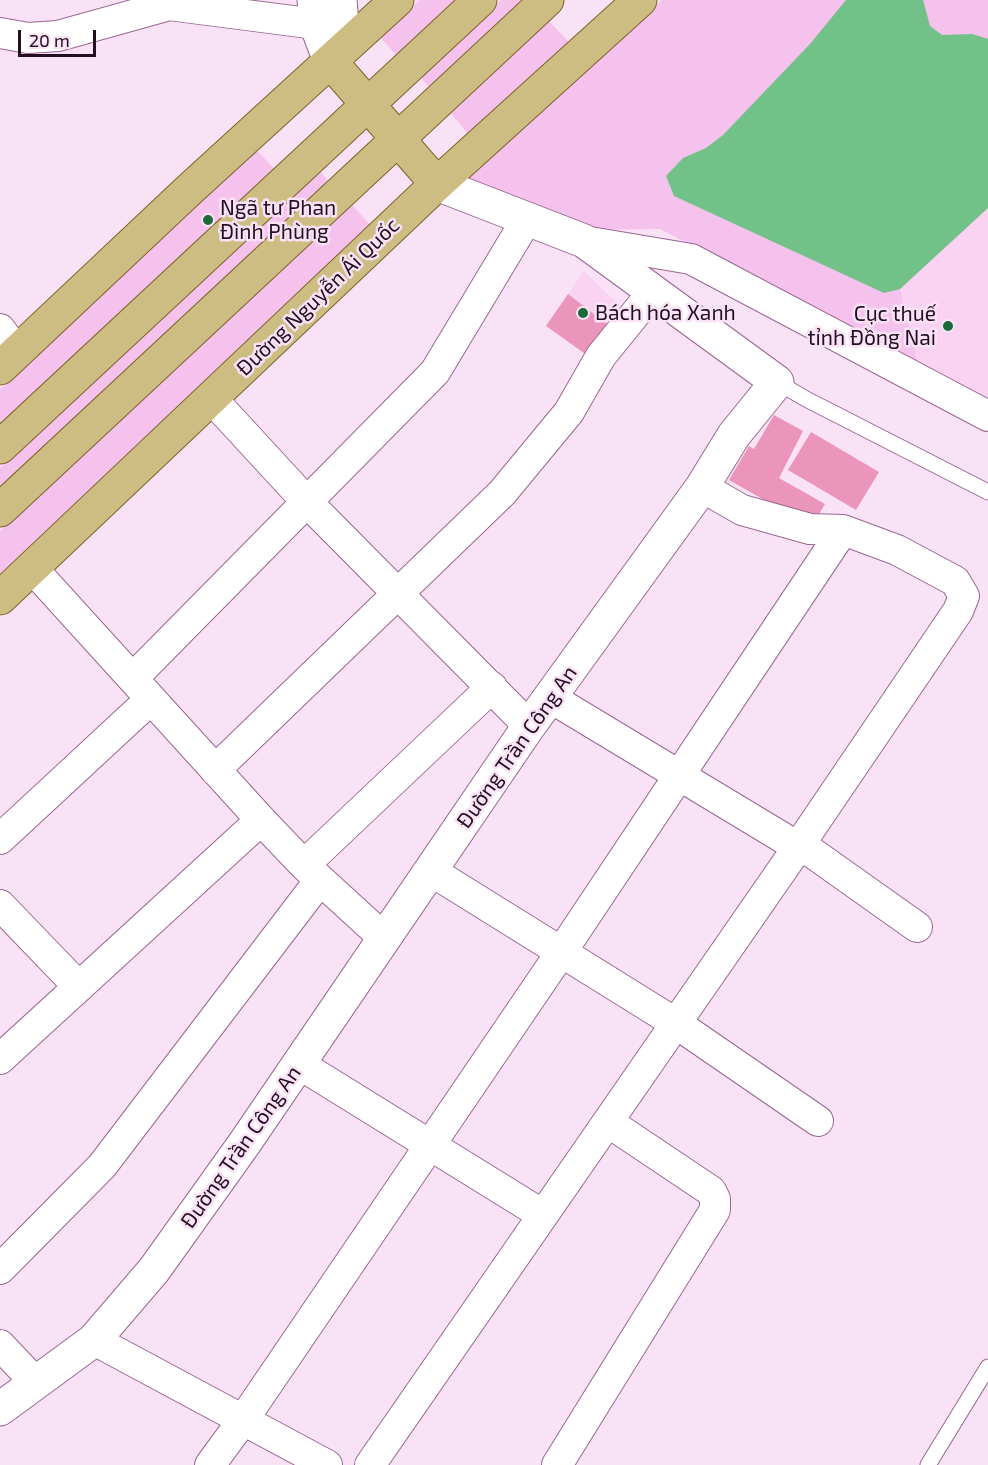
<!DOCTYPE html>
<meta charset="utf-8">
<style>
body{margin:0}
#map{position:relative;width:988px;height:1465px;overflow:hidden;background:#fae2f6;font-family:"Exo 2",sans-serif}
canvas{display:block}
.scale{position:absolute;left:18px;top:30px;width:78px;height:27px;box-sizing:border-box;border:3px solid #230f20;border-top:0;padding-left:8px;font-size:18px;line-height:21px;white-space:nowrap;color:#230f20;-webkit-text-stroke:4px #fae2f6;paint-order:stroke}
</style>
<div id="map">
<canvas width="988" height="1465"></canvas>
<div class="scale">20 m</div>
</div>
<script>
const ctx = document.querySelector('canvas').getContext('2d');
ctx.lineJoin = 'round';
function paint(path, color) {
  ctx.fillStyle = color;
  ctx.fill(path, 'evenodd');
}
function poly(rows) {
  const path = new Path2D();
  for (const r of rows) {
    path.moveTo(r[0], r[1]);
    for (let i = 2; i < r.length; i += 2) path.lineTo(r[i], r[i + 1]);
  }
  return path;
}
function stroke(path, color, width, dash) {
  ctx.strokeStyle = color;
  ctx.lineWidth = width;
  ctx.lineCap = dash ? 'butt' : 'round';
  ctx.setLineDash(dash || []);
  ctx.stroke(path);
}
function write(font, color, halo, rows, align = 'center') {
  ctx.font = font + ' "Exo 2",sans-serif';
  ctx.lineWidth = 5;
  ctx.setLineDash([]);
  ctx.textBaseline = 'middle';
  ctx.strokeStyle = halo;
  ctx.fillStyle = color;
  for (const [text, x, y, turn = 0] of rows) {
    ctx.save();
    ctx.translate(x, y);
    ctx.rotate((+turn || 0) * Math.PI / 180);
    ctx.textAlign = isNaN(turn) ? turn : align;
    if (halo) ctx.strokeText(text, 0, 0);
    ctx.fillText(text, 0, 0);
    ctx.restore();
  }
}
paint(poly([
 [988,208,988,401,918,364,900,289],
 [584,271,616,302,591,358,546,326]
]), '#fad3f3');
paint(poly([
 [420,0,458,0,397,56,379,36],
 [501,0,526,0,431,89,418,75],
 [662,0,988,0,988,208,900,289,918,364,660,229,585,230,465,180],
 [547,19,570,43,469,135,450,112],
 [255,149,275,169,0,427,0,389],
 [318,169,330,183,0,490,0,468],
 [351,204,372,227,0,577,0,531]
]), '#f5c1ed');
paint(poly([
 [846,0,923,0,930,26,942,35,972,34,988,39,988,208,900,289,884,293,674,196,666,176,683,158,706,148,723,135,810,44]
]), '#71c188');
paint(poly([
 [568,294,607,324,591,358,546,326],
 [774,415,803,431,779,478,825,504,819,514,807,514,766,501,729,480,749,446,754,449],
 [811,432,879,472,856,510,788,470]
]), '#eb95bb');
const lane = poly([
 [777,382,806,399,988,492],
 [928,1465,988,1367]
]);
const street = poly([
 [0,33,28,38,58,36,169,5,316,24],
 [584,241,691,259,988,416],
 [0,329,17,352],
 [212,399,307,502,529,726],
 [32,568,261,820,304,865,385,939],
 [133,678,435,372,527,219],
 [551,698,798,847],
 [215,770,502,493,569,412,601,356,653,292],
 [0,839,151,699],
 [800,844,917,927],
 [304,865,492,687],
 [431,871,677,1024,818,1121],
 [0,905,79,987],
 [0,1059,261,820],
 [299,1064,543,1215],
 [0,1269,102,1166,320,880],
 [94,1340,327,1465],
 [0,1345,36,1383],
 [210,1465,243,1420,562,951,843,530],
 [370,1465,798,847,958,611,964,596,955,581,897,550,843,530,810,529,742,510,702,487],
 [557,1465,715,1210,715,1199,711,1191,608,1122]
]);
const secondary = poly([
 [314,0,316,24,330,61],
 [330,61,342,24,340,0],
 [0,1409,94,1340,154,1270,244,1144,529,726,702,487,734,435,777,382,584,241,437,184]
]);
const primary = poly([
 [330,61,437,184],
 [0,368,189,190,397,0],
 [0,447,480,0],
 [0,510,547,0],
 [0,598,437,184,640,0]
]);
stroke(lane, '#9a6692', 17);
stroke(street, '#9a6692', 32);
stroke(secondary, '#9a6692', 35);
stroke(primary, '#7d6429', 35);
stroke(lane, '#fff', 15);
stroke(street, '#fff', 30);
stroke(secondary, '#fff', 33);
stroke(primary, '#cebd82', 33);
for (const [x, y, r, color] of [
 [208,220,6,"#1c6a3a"],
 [583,313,6,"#1c6a3a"],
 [948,326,6,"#1c6a3a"]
]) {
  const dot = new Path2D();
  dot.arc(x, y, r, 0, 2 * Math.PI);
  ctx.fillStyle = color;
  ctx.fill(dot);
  stroke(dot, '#fae2f6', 2);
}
write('21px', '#230f20', '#fae2f6', [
 ["Ngã tư Phan",220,208],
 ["Đình Phùng",220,232],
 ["Bách hóa Xanh",595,313],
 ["Cục thuế",936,314,"right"],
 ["tỉnh Đồng Nai",936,338,"right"]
], 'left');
write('21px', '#230f20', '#fae2f6', [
 ["Đường Nguyễn Ái Quốc",318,297,-44],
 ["Đường Trần Công An",517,747,-55],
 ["Đường Trần Công An",241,1147,-55]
]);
</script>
